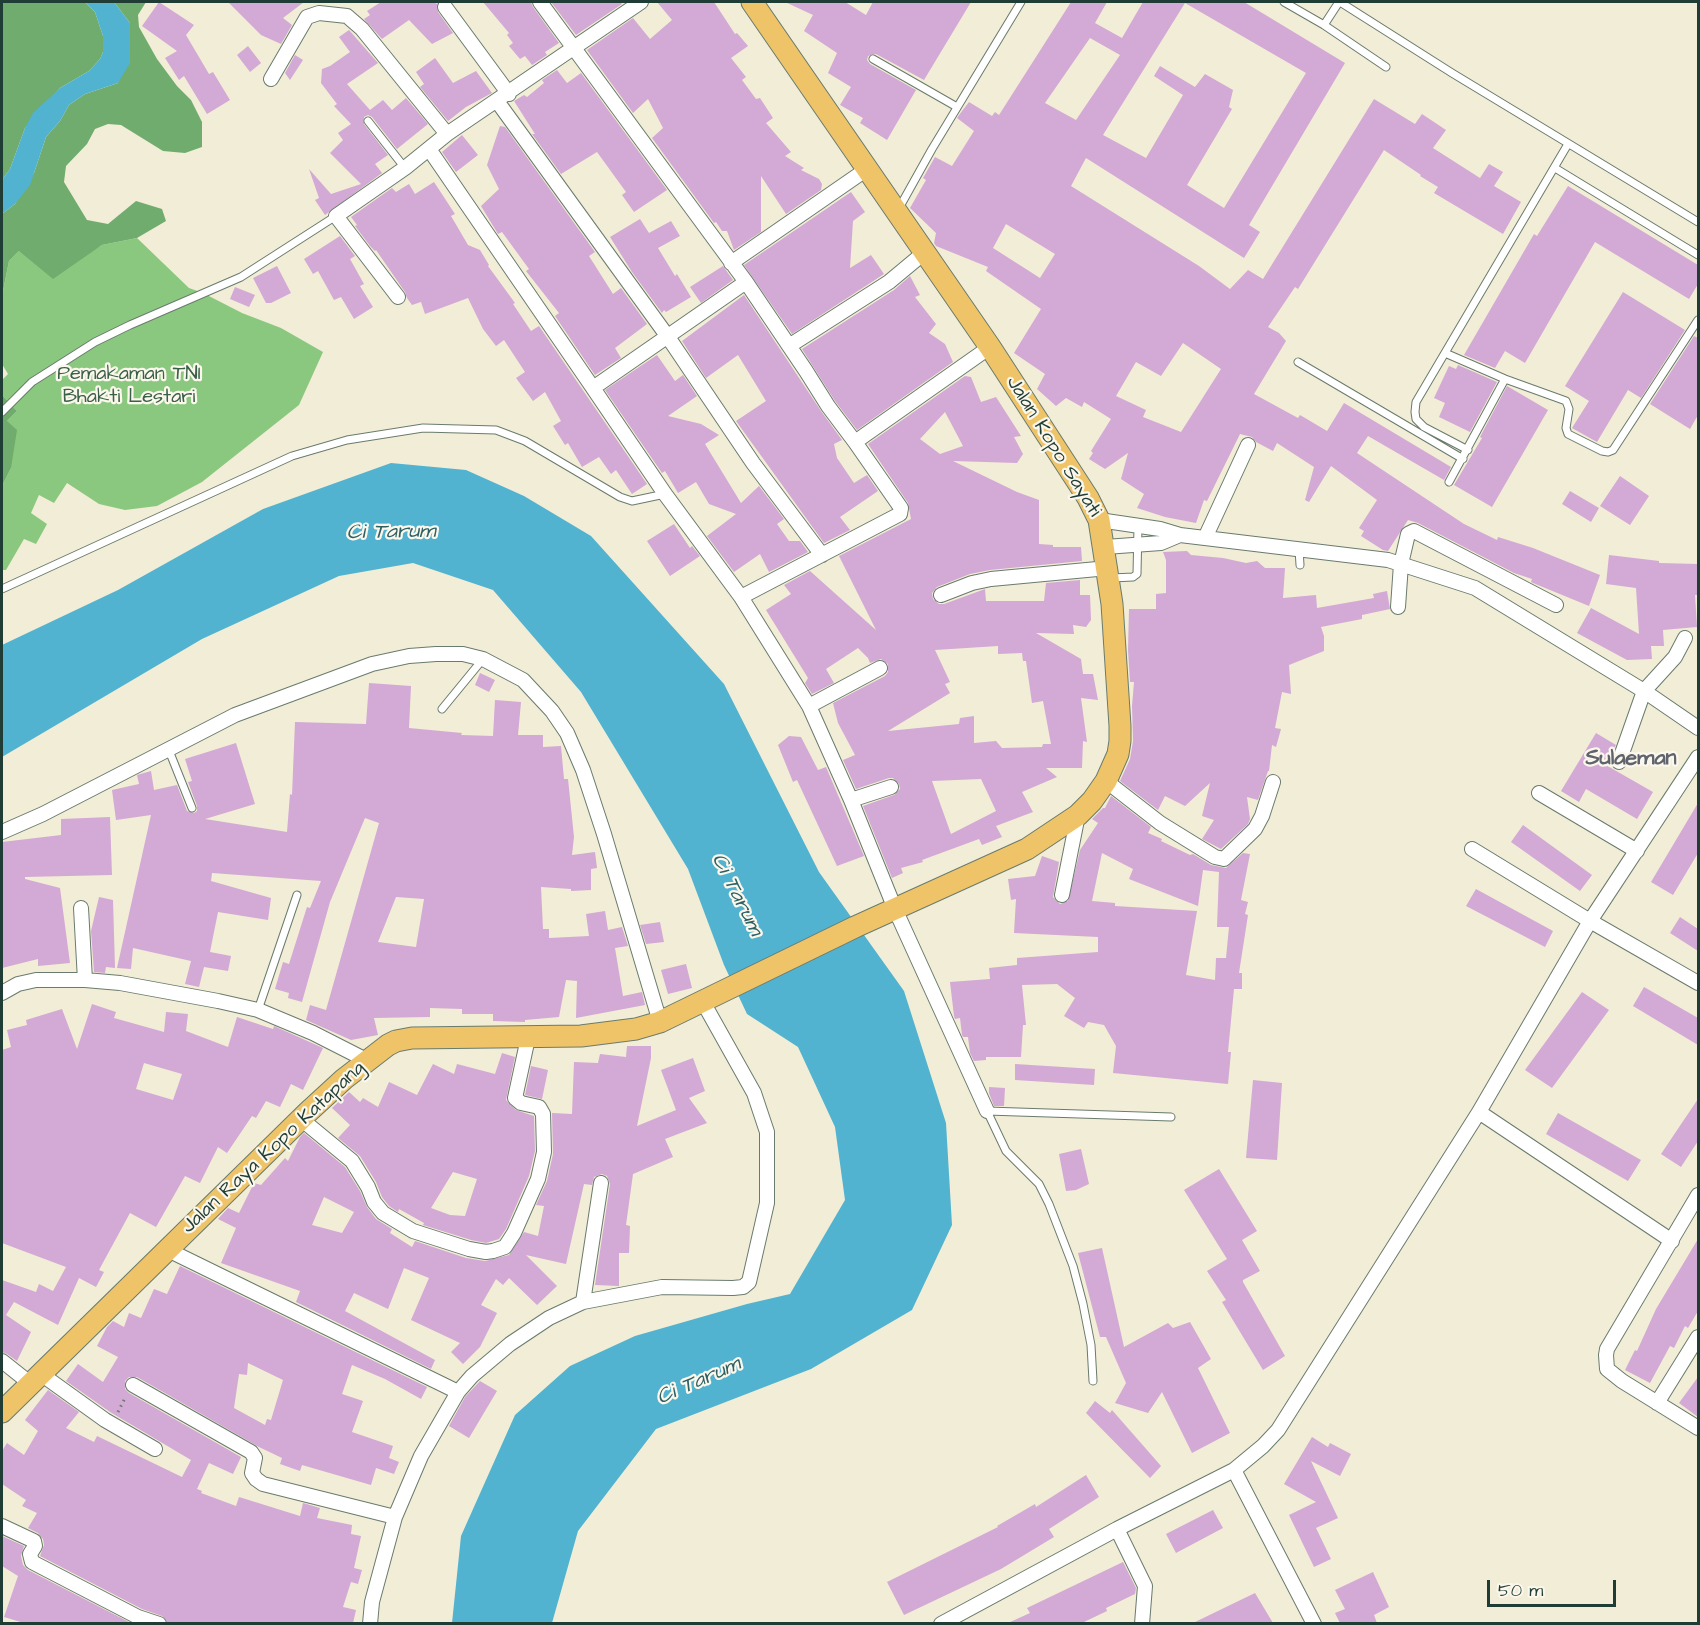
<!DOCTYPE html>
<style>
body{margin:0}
#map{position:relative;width:1700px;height:1625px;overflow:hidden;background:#f2edd6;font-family:"Architects Daughter",sans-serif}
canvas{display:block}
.frame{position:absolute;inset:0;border:3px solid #1f3d34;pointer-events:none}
.scale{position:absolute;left:1487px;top:1580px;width:129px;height:27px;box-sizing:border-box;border:3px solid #1f3d34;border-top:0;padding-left:8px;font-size:18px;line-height:21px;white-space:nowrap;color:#1f3d34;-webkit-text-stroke:4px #fbf7ec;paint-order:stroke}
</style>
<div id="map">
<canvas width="1700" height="1625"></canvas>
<div class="frame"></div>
<div class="scale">50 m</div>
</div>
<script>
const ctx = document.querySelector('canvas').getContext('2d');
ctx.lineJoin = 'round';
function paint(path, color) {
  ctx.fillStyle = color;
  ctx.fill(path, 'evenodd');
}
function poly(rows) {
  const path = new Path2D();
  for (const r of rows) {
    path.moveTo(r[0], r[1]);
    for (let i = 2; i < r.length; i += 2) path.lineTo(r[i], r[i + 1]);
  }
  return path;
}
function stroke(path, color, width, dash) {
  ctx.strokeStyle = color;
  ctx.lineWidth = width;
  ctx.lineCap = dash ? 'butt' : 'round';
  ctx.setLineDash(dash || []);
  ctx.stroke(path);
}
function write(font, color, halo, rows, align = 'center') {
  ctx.font = font + ' "Architects Daughter",sans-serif';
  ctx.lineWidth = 4.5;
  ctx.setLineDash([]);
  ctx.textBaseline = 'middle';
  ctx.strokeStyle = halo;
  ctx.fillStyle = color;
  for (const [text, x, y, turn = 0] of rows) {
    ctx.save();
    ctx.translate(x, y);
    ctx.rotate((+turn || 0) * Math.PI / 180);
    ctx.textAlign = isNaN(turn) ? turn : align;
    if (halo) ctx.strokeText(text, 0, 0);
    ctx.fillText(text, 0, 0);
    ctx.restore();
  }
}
paint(poly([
 [137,238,189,288,203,293,242,313,281,328,323,352,299,405,202,482,157,506,125,510,99,504,67,483,54,503,39,495,31,513,47,524,36,544,24,539,6,570,2,570,2,486,11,468,7,421,17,411,2,395,2,380,8,374,2,364,2,296,9,261,19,251,84,256,102,245]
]), '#8bc87f');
paint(poly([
 [2,2,85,2,95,12,103,36,103,52,100,59,89,71,60,88,25,128,10,169,2,180],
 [114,2,146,2,138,15,139,27,157,59,177,86,191,100,202,122,202,147,185,153,163,151,121,125,108,124,95,129,87,144,66,166,64,182,87,220,108,224,136,201,162,209,166,221,137,238,102,245,53,279,19,251,9,261,2,296,2,214,15,204,34,173,46,137,60,121,69,105,85,94,118,83,130,23],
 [2,395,17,411,7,421,17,430,11,468,2,486]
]), '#70ac6e');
paint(poly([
 [85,2,114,2,130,23,130,63,118,83,85,94,69,105,60,121,46,137,30,185,15,204,2,214,2,180,10,169,25,128,33,113,60,88,89,71,100,59,103,52,103,36,95,12],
 [391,463,466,470,524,496,591,536,724,684,819,872,904,991,946,1123,952,1225,912,1310,811,1369,656,1429,578,1531,552,1623,452,1623,461,1536,515,1415,570,1366,635,1336,747,1304,790,1294,845,1200,835,1127,798,1047,747,1014,724,965,688,869,581,692,493,590,413,563,339,576,202,639,2,757,2,645,118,590,263,509]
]), '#51b3d0');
paint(poly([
 [159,2,194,25,186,35,209,74,213,72,230,100,207,114,184,76,179,80,165,58,177,51,142,26],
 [228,2,304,2,283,18,292,25,281,44,261,35],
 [381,2,434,2,437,4,438,12,453,33,432,44,409,20,382,39,364,19,370,15,367,11],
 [483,2,531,2,533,7,559,43,545,52,547,55,532,65,525,56,520,59,509,46,513,43,507,35,509,33],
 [551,2,620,2,622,4,576,35],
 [657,2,714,2,735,34,737,33,748,46,731,58,746,77,742,80,756,99,760,98,773,118,766,123,791,152,785,156,804,168,801,170,819,179,822,184,821,190,786,214,761,176,761,232,734,250,727,231,722,231,716,222,714,223,652,138,663,128,648,99,633,113,587,50,633,18,650,39,672,20],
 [785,2,845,2,866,15,873,2,971,2,924,80,876,54,868,56,867,60,870,64,916,90,887,140,860,123,863,118,840,105,851,87,828,73,837,53,804,31,813,15],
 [1071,2,1107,2,1095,23,1122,38,1143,2,1244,2,1345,63,1249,225,1260,232,1244,258,1086,158,1071,186,1199,266,1230,289,1248,270,1263,279,1374,99,1415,124,1422,114,1446,130,1433,148,1480,178,1489,164,1503,172,1494,186,1521,202,1503,234,1434,193,1438,187,1420,176,1421,175,1384,150,1298,289,1295,287,1268,327,1279,333,1286,341,1254,394,1298,418,1300,415,1327,431,1344,403,1451,467,1444,480,1368,436,1357,453,1464,524,1497,540,1498,537,1533,548,1600,575,1589,606,1533,583,1531,582,1532,579,1514,573,1418,523,1408,520,1388,551,1383,550,1361,536,1364,531,1359,528,1377,500,1331,466,1309,502,1305,500,1314,467,1277,443,1273,451,1256,442,1252,437,1240,434,1207,501,1204,500,1196,523,1165,517,1137,508,1144,494,1121,479,1128,453,1105,469,1089,459,1093,453,1091,451,1111,419,1084,402,1082,407,1066,398,1056,406,1037,389,1045,374,1014,353,1041,309,986,271,988,267,936,246,934,243,936,233,910,208,926,180,923,178,935,157,952,166,974,131,957,118,962,111,969,102,992,116,995,112,999,115],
 [1185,3,1306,73,1224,208,1187,185,1232,109,1229,107,1233,90,1205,74,1195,87,1160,66,1154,76,1183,95,1146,158,1103,135],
 [1090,38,1120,55,1076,120,1045,103],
 [1006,224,1055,254,1040,278,993,248],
 [1183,343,1221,369,1181,432,1143,417,1146,410,1116,396,1136,362,1161,376],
 [349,30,378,63,347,84,370,110,383,100,392,110,406,98,428,124,397,149,372,117,368,115,364,117,364,124,388,155,375,164,382,173,325,215,315,200,319,198,309,169,331,194,361,184,330,153,343,140,338,133,351,124,334,106,337,104,321,83,322,69,330,66,350,52,339,37],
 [248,46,261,63,250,72,237,55],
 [295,55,303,60,290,80,285,73],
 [435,58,453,83,476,71,492,93,466,107,448,121,420,87,424,84,416,72],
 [557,70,567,83,581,73,667,190,634,212,622,195,626,192,597,152,561,174,532,134,535,134,514,101,524,95,527,97,544,83,542,80],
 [500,126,505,127,595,252,589,256,613,294,621,288,647,324,615,348,621,358,595,375,555,316,559,313,526,271,529,269,502,232,498,234,481,206,499,189,487,165],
 [462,135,478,155,456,172,442,152],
 [434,182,455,214,451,216,468,245,480,250,489,265,488,266,515,303,513,304,531,331,539,326,647,484,632,494,616,470,611,474,599,457,582,467,568,443,565,445,553,426,561,421,545,392,533,401,516,378,525,372,504,340,496,346,483,329,468,298,425,314,421,302,412,305,407,298,405,292,376,250,375,251,370,246,355,226,357,225,351,217,392,188,396,192,409,184,415,194],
 [1568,186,1698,265,1698,284,1689,299,1595,242,1525,363,1505,351,1495,368,1464,355,1534,234,1537,236],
 [851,192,865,212,853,221,850,268,871,255,884,274,792,334,744,265],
 [640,219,649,233,671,221,680,236,658,248,675,276,677,274,691,297,666,312,664,310,662,313,632,272,610,237],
 [340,236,355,256,350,259,364,284,360,286,373,307,354,319,341,297,334,300,318,271,313,274,304,259],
 [277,266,291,293,271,303,266,303,253,278],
 [723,266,733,280,701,303,690,287],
 [910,276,920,295,915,297,936,324,929,333,945,344,953,362,857,430,835,401,802,349,894,290],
 [235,287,255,295,249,307,230,299],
 [1623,292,1685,330,1641,398,1628,390,1597,442,1572,428,1589,401,1565,386],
 [744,295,821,411,842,440,834,444,837,458,854,483,867,475,878,491,840,517,850,530,824,543,736,421,766,401,738,355,706,378,682,341],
 [1694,336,1698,338,1698,415,1690,429,1650,404],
 [657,355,675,381,683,375,697,396,668,416,701,424,719,435,705,444,741,503,759,486,784,519,777,524,789,541,800,541,808,552,769,572,760,554,734,572,707,536,736,514,709,504,696,482,678,493,665,471,662,473,605,390],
 [1458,365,1497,382,1470,432,1439,417,1445,403,1434,398,1449,366,1456,369],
 [965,376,971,377,981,402,996,397,1021,436,1014,437,1023,454,1017,463,953,461,1017,492,1039,500,1039,544,1053,545,1053,547,1081,547,1082,561,990,570,970,574,937,587,932,593,933,599,939,604,944,604,985,589,986,601,1044,601,1046,583,1080,580,1080,595,1090,595,1091,620,1086,627,1073,625,1074,634,1036,633,1081,659,1083,674,1093,674,1098,700,1081,698,1087,742,1083,741,1082,768,1046,768,1057,777,1022,792,1033,812,996,826,1002,837,982,845,979,839,922,860,923,862,901,868,903,873,892,878,863,806,894,795,900,789,899,784,893,778,889,778,856,789,843,760,855,755,838,723,833,703,885,676,888,672,888,664,881,659,870,663,868,658,858,648,826,669,834,683,812,694,805,683,808,678,766,610,791,594,784,585,810,571,876,630,839,556,911,519,908,503,868,444],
 [945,412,963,446,940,454,920,439],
 [998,646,998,654,1022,653,1023,661,1026,661,1032,703,1043,701,1051,744,1043,744,1042,747,1002,748,996,741,974,743,974,716,960,718,959,724,888,731,950,693,945,684,950,682,935,650],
 [981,779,996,811,951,834,932,781],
 [1507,386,1548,410,1492,507,1454,485,1482,438,1480,437],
 [1620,476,1649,496,1630,525,1600,506],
 [1570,491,1599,508,1591,522,1562,504],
 [674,524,690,548,692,546,700,556,670,576,647,541],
 [1187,551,1191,555,1223,558,1246,563,1257,561,1265,568,1285,568,1283,598,1316,595,1317,608,1374,598,1373,594,1387,591,1390,609,1362,615,1362,619,1321,627,1324,636,1324,651,1289,665,1291,694,1282,692,1275,728,1281,729,1276,747,1272,745,1269,771,1268,771,1258,800,1247,797,1250,819,1248,824,1221,849,1202,839,1214,820,1202,816,1210,783,1185,806,1165,796,1158,810,1120,781,1130,759,1133,741,1132,706,1134,682,1130,682,1128,650,1129,609,1156,609,1156,594,1166,593,1166,560,1163,552],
 [1609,555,1659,561,1659,563,1698,564,1698,595,1695,595,1697,627,1663,630,1664,646,1651,646,1652,659,1627,660,1577,633,1591,608,1639,634,1636,588,1606,584],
 [480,673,495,680,489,692,475,685],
 [369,683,411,686,409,728,462,733,461,735,493,736,495,700,521,702,518,735,543,735,543,747,561,746,564,779,568,779,574,837,572,855,595,852,597,868,591,869,591,890,571,891,571,889,541,887,543,929,549,929,549,938,589,936,586,914,605,911,608,930,622,927,628,946,615,948,623,996,642,992,645,1005,576,1018,577,981,566,980,559,1017,525,1020,525,1022,493,1021,493,1014,462,1014,462,1009,430,1008,430,1017,374,1018,378,1035,351,1040,306,1020,310,1005,326,1010,379,823,365,818,330,902,302,1002,288,998,289,993,275,989,283,962,289,964,307,907,310,908,321,881,212,873,211,881,271,898,268,920,218,912,210,952,231,956,228,971,204,967,199,987,185,984,191,961,133,948,131,969,117,968,151,815,116,820,112,790,139,784,137,775,151,771,154,790,177,785,187,811,194,813,197,811,197,806,188,782,192,781,185,759,236,743,255,804,205,819,287,832,290,794,292,795,295,722,366,724],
 [396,897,424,899,416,947,378,942],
 [1596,733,1616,745,1604,764,1653,792,1637,819,1586,789,1579,802,1561,791],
 [789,736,801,737,818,770,826,767,864,856,837,866,797,780,793,782,778,745],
 [1111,796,1151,827,1148,833,1162,839,1161,841,1190,855,1193,854,1211,865,1226,868,1243,853,1250,854,1241,900,1248,902,1245,914,1248,915,1239,973,1242,973,1242,989,1234,989,1228,1052,1231,1052,1228,1084,1113,1073,1116,1046,1104,1025,1088,1022,1084,1028,1064,1016,1075,998,1057,984,1022,985,1026,1025,1023,1025,1021,1057,986,1057,986,1060,974,1061,970,1053,968,1037,963,1037,962,1035,960,1018,955,1019,954,1016,950,982,990,979,989,968,1017,965,1017,958,1098,952,1098,937,1014,933,1016,899,1011,900,1008,879,1035,876,1042,856,1059,862,1053,897,1060,904,1068,901,1080,850,1098,823,1092,819,1103,808,1105,808],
 [1102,853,1133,869,1129,879,1198,906,1203,870,1219,872,1217,927,1229,927,1226,958,1216,958,1215,980,1186,975,1197,911,1115,906,1115,903,1092,901],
 [1698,803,1698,853,1673,895,1651,882],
 [110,817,112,875,25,877,25,879,60,888,70,963,38,966,38,959,2,968,2,842,61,835,61,819],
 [1523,825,1592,875,1580,891,1511,842],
 [1476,889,1553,931,1545,947,1466,906],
 [99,897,113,900,115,968,106,967,105,973,94,972,91,931],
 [1680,917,1698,929,1698,951,1670,933],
 [660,922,664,942,646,944,640,925],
 [686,964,692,988,668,994,661,970],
 [1644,987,1698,1018,1698,1045,1633,1006],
 [1582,992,1609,1010,1552,1088,1525,1070],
 [92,1004,116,1012,114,1018,164,1032,166,1012,188,1014,186,1031,228,1047,237,1017,273,1029,274,1026,323,1048,303,1090,291,1084,280,1107,266,1101,256,1118,252,1116,227,1153,218,1147,200,1183,185,1176,156,1227,130,1213,99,1270,104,1272,96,1287,79,1278,58,1325,14,1302,6,1315,31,1332,17,1361,7,1354,2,1352,2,1280,36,1292,39,1284,53,1291,66,1267,2,1243,2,1050,11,1047,7,1030,27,1025,26,1020,62,1009,77,1049],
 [144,1063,182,1074,173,1100,136,1089],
 [627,1046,651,1046,651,1058,637,1126,676,1110,661,1070,693,1058,705,1091,689,1098,707,1123,665,1139,673,1157,633,1174,626,1225,630,1226,629,1253,619,1253,619,1286,595,1285,610,1184,607,1176,602,1174,594,1177,592,1185,584,1184,566,1264,526,1255,557,1286,537,1305,509,1278,503,1285,496,1279,481,1305,497,1313,480,1347,463,1364,451,1352,460,1343,411,1320,429,1278,404,1268,388,1309,354,1293,345,1311,435,1360,431,1369,296,1302,300,1291,221,1263,236,1228,218,1219,228,1208,239,1213,254,1183,261,1185,285,1158,288,1161,300,1137,304,1133,345,1167,360,1191,367,1207,376,1219,392,1229,390,1233,412,1247,415,1241,466,1258,485,1261,509,1255,524,1232,538,1236,544,1206,536,1205,547,1181,553,1154,552,1113,572,1114,574,1062,598,1063,600,1054,626,1057],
 [324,1197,354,1212,342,1233,312,1225],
 [502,1053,515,1057,506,1100,516,1110,534,1116,535,1151,529,1176,506,1229,499,1239,486,1243,471,1240,423,1225,424,1223,399,1209,398,1212,389,1206,382,1197,376,1182,360,1156,338,1138,350,1125,332,1108,349,1092,360,1102,363,1098,378,1107,389,1082,417,1095,433,1064,454,1074,457,1064,495,1074],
 [453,1172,477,1179,465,1216,450,1215,431,1208],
 [1015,1064,1095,1069,1094,1085,1015,1080],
 [531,1066,548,1070,542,1099,525,1095],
 [1253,1080,1282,1083,1277,1160,1246,1158],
 [989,1087,1005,1088,1004,1106,994,1106,989,1093],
 [1698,1099,1698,1141,1681,1167,1661,1154],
 [1558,1113,1641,1160,1628,1181,1546,1134],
 [1081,1149,1089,1184,1076,1190,1066,1191,1059,1154],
 [1219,1169,1257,1231,1242,1240,1260,1271,1243,1280,1243,1282,1285,1356,1263,1370,1222,1302,1226,1300,1207,1271,1227,1259,1184,1190],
 [1698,1239,1698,1311,1688,1328,1685,1326,1674,1348,1670,1346,1650,1383,1625,1370,1635,1350,1637,1351,1656,1309],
 [1102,1248,1124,1347,1168,1323,1173,1328,1190,1322,1211,1359,1198,1368,1230,1433,1192,1453,1162,1392,1148,1413,1115,1403,1126,1383,1106,1337,1100,1337,1078,1253],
 [180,1266,427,1387,421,1399,385,1379,352,1365,342,1394,363,1401,352,1432,393,1446,389,1458,399,1462,394,1474,376,1468,371,1485,302,1465,300,1471,280,1464,282,1458,259,1447,137,1377,129,1377,125,1381,125,1389,129,1393,241,1457,233,1474,209,1463,197,1489,202,1491,201,1493,236,1506,239,1497,300,1516,303,1503,320,1508,317,1518,352,1525,351,1534,361,1536,354,1568,362,1570,358,1584,351,1582,343,1607,356,1610,353,1623,168,1623,162,1616,142,1609,40,1556,44,1545,43,1539,38,1533,28,1528,37,1513,22,1506,26,1500,2,1484,2,1451,7,1443,24,1455,38,1431,25,1420,48,1390,79,1412,66,1428,94,1442,97,1436,182,1477,191,1460,110,1412,66,1381,78,1364,103,1382,118,1357,97,1346,107,1327,113,1321,124,1327,129,1313,141,1318,154,1289,167,1294],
 [248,1363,283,1380,271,1420,267,1419,265,1425,234,1408,239,1374,247,1375],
 [1698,1377,1698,1417,1679,1403],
 [480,1381,497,1391,469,1438,449,1426,465,1397],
 [1095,1401,1110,1413,1112,1410,1161,1466,1150,1478,1086,1413],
 [1312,1437,1328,1447,1330,1443,1351,1454,1340,1476,1311,1461,1338,1518,1316,1528,1331,1559,1314,1567,1289,1515,1316,1502,1284,1484],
 [1086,1475,1099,1497,1049,1529,1054,1537,1001,1569,904,1615,887,1582,998,1527,997,1526,1035,1504,1036,1507],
 [1213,1510,1223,1528,1176,1553,1166,1534],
 [2,1536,24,1546,21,1556,23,1565,28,1570,131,1623,24,1623,4,1617,18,1576,2,1566],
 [1123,1562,1136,1588,1135,1594,1106,1608,1107,1611,1082,1623,1008,1623,1030,1613,1027,1608],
 [1373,1572,1389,1607,1374,1615,1377,1623,1340,1623,1335,1613,1345,1609,1335,1590],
 [1255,1593,1273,1623,1193,1623]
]), '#d3a9d5');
const lane = poly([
 [1284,2,1324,25,1386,67],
 [1340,2,1452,73,1698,222],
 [1324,25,1339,2],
 [873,59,957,107],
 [368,121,405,168],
 [1555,168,1698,255],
 [898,210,932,149,1021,2],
 [1445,353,1505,379,1566,401,1569,409,1566,428,1568,434,1602,451,1608,452,1613,450,1698,320],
 [1298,362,1463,459],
 [2,412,32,382,95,342,130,325,241,277,336,216],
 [1468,450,1424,427,1416,419,1415,412,1416,402,1568,144],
 [1449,482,1505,379],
 [1299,549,1300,565],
 [1112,578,1133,577,1137,574,1138,526],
 [2,589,292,456,347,440,423,428,496,430,525,441,620,497,632,501,665,494],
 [442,709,483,659],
 [168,748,192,808],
 [258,1010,297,895],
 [1093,1381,1091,1345,1083,1304,1073,1266,1049,1204,1039,1184,1006,1151,987,1111,1171,1117]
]);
const street = poly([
 [540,2,746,282,806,371,828,406,855,442,901,508,900,514,741,597],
 [445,7,509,94],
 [271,79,307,17,319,13,347,16,362,29,447,134],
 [497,101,668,337,753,463,822,555],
 [429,149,593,388,746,282],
 [731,263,867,169],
 [398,297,336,216,405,168,447,134,641,2],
 [789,346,889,282,925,252],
 [593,388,665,494,741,597,809,706,851,800,895,909,987,1111],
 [855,442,990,347],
 [1099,520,1160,529,1180,535,1388,560,1475,588,1644,691,1698,728],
 [1205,538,1248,445],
 [1105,547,1161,543,1180,535],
 [941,595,972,583,991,579,1108,568],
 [1398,607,1401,564,1408,534,1414,531,1556,605],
 [809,706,880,668],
 [1619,762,1644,691,1675,657,1685,638],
 [1106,781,1160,823,1215,857,1224,859,1255,829,1262,816,1273,782],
 [1539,793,1637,851],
 [851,800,891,787],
 [2,832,43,814,235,715,372,664,409,656,436,654,463,654,483,659,523,680,552,711,567,733,583,770,604,834,660,1022],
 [1472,849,1590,921,1698,983],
 [1062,895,1078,815],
 [81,908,85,980],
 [2,993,18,984,36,980,85,980,120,983,218,1001,258,1010,313,1033,368,1061],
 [1479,1112,1672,1241],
 [301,1119,352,1161,368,1187,374,1202,383,1213,413,1231,469,1249,486,1252,493,1251,505,1247,514,1233,538,1179,544,1152,543,1114,539,1107,521,1103,515,1098,528,1038],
 [1698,1195,1607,1349,1606,1355,1607,1369,1622,1381,1698,1428],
 [166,1249,458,1392],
 [583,1302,601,1183],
 [2,1361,31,1384],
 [41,1374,105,1420,155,1449],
 [133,1385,251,1452,255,1458,252,1473,256,1479,263,1484,395,1517],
 [1657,1403,1698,1337],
 [2,1526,34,1541,35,1546,30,1554,32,1562,138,1617,159,1624],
 [1117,1529,1145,1586,1142,1624],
 [370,1624,372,1602,395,1517,421,1456,458,1392,472,1376,510,1344,549,1318,583,1302,662,1287,733,1288,743,1287,749,1282,767,1203,767,1132,754,1093,703,1002],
 [941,1624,1117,1529,1234,1470],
 [1314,1624,1234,1470,1263,1446,1278,1430,1479,1112,1590,921,1698,757]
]);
const primary = poly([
 [2,1412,308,1112,344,1079,388,1045,396,1041,412,1038,581,1036,636,1029,660,1022,855,927,1027,849,1078,815,1092,801,1106,781,1118,754,1120,741,1120,726,1112,604,1099,520,1088,498,990,347,752,2]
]);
stroke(lane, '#697b6d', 9);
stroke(street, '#697b6d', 16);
stroke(primary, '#697b6d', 23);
stroke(poly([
 [118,1412,126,1396]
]), '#697b6d', 3, [1.5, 4.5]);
stroke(lane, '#fff', 7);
stroke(street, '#fff', 14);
stroke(primary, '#efc469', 21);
write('20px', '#3a6047', '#fbf7ec', [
 ["Pemakaman TNI",129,375],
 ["Bhakti Lestari",129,398]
]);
write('20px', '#1f3d34', '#fbf7ec', [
 ["Jalan Kopo Sayati",1053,447,58],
 ["Jalan Raya Kopo Katapang",274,1148,-43]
]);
write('italic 21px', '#2e6063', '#fbf7ec', [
 ["Ci Tarum",391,533,-1],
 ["Ci Tarum",736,895,63],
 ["Ci Tarum",699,1382,-24]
]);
write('bold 22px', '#5e636c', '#fbf7ec', [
 ["Sulaeman",1631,759]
]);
</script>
